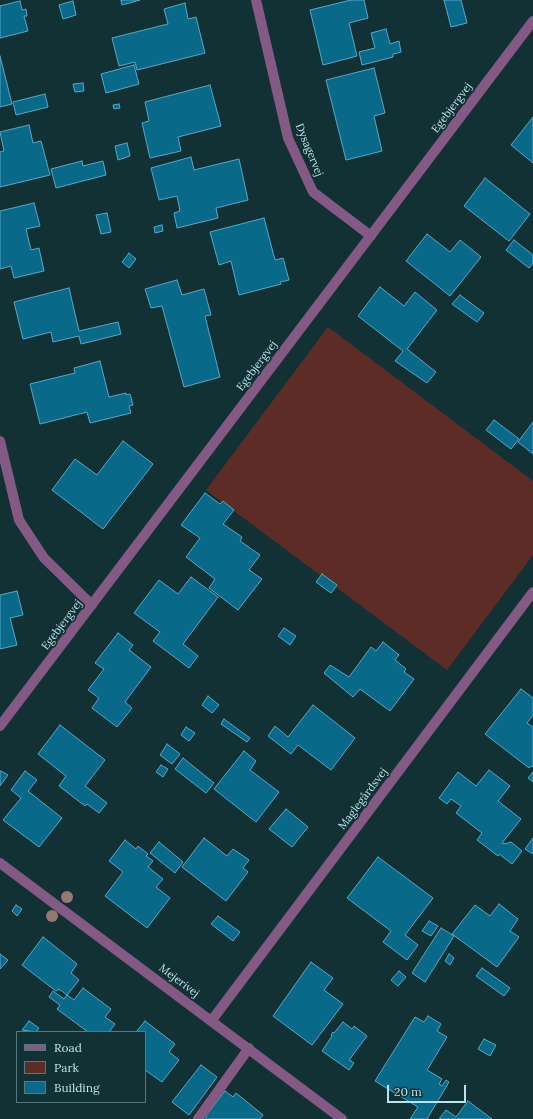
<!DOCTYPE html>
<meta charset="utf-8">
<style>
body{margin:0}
#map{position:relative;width:533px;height:1119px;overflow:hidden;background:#123135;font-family:Lora,serif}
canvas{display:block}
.legend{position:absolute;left:16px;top:1031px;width:130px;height:72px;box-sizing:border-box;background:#123135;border:1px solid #54797e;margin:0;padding:5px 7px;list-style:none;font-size:12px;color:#b8e4eb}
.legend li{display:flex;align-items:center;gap:8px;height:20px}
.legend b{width:20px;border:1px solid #54797e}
.scale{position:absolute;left:387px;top:1085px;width:79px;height:18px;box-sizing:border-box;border:2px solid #b8e4eb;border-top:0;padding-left:5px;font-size:12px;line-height:14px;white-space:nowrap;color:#b8e4eb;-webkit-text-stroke:3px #123135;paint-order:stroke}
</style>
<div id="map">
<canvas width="533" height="1119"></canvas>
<ul class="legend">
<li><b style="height:5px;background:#845983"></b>Road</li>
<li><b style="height:11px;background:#5e2c27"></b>Park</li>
<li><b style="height:11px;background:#086988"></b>Building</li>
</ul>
<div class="scale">20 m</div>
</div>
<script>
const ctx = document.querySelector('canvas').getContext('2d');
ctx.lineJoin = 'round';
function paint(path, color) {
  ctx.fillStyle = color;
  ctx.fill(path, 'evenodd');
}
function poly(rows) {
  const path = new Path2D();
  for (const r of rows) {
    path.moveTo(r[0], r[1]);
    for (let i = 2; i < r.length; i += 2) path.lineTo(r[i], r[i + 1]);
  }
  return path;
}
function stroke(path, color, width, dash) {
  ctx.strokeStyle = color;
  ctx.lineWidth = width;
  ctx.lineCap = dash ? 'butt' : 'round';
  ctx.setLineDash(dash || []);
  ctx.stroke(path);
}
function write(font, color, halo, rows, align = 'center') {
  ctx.font = font + ' Lora,serif';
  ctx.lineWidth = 3.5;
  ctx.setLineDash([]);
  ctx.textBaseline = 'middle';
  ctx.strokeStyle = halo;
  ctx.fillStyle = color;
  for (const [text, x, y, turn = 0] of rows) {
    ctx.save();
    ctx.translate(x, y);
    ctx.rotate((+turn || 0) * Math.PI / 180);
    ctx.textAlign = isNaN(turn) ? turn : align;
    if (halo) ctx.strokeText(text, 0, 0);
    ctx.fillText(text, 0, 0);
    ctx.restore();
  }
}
paint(poly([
 [328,327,533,481,533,555,447,670,206,490]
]), '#5e2c27');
const building = poly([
 [121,0,140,0,122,5,121,0],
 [351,0,364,0,368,18,349,23,357,56,323,65,310,10,351,0],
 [444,0,461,0,467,23,451,27,444,0],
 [20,1,22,10,26,9,27,16,24,16,28,31,0,38,0,6,20,1],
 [73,1,76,15,63,19,59,5,73,1],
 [185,3,188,19,196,17,205,53,137,70,135,62,119,66,112,38,168,24,164,9,185,3],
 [386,29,390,44,399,41,401,52,393,54,393,57,362,65,359,52,375,48,371,33,386,29],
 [0,56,12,104,0,107,0,56],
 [134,65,139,84,106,93,101,74,134,65],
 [374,68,385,113,374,116,382,151,346,160,326,80,374,68],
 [83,83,84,91,75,92,73,84,83,83],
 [210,85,221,126,178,137,181,151,150,158,142,123,149,121,145,102,210,85],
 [45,94,48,107,16,115,13,102,45,94],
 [119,104,120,108,114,109,113,105,119,104],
 [533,117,533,163,511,145,533,117],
 [29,125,33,143,41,141,50,175,0,187,0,152,4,151,0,132,29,125],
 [127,143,130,156,118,160,115,146,127,143],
 [191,157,194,170,239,159,248,200,216,208,218,218,177,228,174,213,180,211,177,196,159,200,151,168,191,157],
 [82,161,83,166,103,161,106,175,56,188,51,169,82,161],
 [485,178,530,214,509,241,464,206,485,178],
 [34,203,40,226,26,229,31,250,39,248,44,271,14,278,11,266,0,269,0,211,34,203],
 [107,213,111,232,101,234,96,215,107,213],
 [264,218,275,260,283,258,289,280,280,282,281,284,239,295,231,261,219,265,210,232,264,218],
 [162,225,163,231,155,233,154,227,162,225],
 [427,234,450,252,460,240,481,257,450,296,406,261,427,234],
 [514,240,533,255,533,263,529,268,506,250,514,240],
 [129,253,136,259,129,268,122,262,129,253],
 [177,280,182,295,204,289,211,315,205,316,220,377,184,387,162,306,151,308,145,289,177,280],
 [380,287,404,306,415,292,437,310,407,349,436,372,427,383,395,361,403,351,358,316,380,287],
 [69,288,79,331,118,322,121,334,81,344,79,336,53,342,51,332,23,339,14,302,69,288],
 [460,295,484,313,477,322,452,304,460,295],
 [100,361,109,397,126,393,126,395,130,394,133,405,129,406,131,413,90,423,87,412,40,424,30,384,75,373,74,368,100,361],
 [494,420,519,439,511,449,486,430,494,420],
 [533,422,533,454,518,442,533,422],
 [123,441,153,464,103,529,52,490,75,459,97,475,123,441],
 [205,493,220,504,223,501,234,510,223,524,242,537,240,541,260,555,249,570,262,579,238,610,209,588,215,579,186,557,200,538,181,525,205,493],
 [322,574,337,585,331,593,316,582,322,574],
 [191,577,218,597,183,644,198,656,189,668,153,641,160,632,134,613,159,580,178,594,191,577],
 [17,591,23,615,10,618,17,645,0,649,0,595,17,591],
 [284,628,296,636,290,645,278,636,284,628],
 [118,633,133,645,129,650,151,667,125,702,132,708,117,727,92,708,99,698,88,690,104,669,95,663,118,633],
 [383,642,399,655,395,660,406,669,404,672,414,679,390,711,360,689,353,697,324,673,330,665,349,677,371,647,376,651,383,642],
 [521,689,533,698,533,715,527,723,533,727,533,767,531,766,529,768,485,734,521,689],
 [208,696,219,705,212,713,202,705,208,696],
 [313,705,355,738,331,770,298,745,291,754,268,736,275,726,288,737,313,705],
 [224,719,250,738,247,742,221,724,224,719],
 [60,725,105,760,85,786,107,803,99,813,87,804,85,806,59,786,66,776,38,754,60,725],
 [186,727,195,733,189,741,181,735,186,727],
 [167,744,180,754,172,764,160,755,167,744],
 [244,751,256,761,250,770,279,792,256,822,214,789,244,751],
 [183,758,214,783,206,793,175,769,183,758],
 [161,765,168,769,163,777,156,772,161,765],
 [489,770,510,786,498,801,521,819,502,843,505,844,511,842,522,851,512,864,499,854,498,856,477,840,482,833,456,813,461,806,451,799,447,804,439,798,458,772,476,786,489,770],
 [1,771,8,775,0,786,0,772,1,771],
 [25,771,37,780,28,791,62,818,39,847,3,820,21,798,11,790,25,771],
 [533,772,533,782,528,778,533,772],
 [286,809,308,827,292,847,269,829,286,809],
 [204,838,227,856,233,849,249,860,243,868,248,872,226,901,182,867,204,838],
 [533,838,533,854,525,849,533,838],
 [125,840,136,849,138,846,148,854,146,856,153,861,148,867,163,879,156,887,170,898,147,928,105,896,123,872,109,861,125,840],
 [159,842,183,862,175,873,150,853,159,842],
 [378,857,433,898,405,935,418,945,407,960,383,942,391,931,347,898,378,857],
 [499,904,518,919,510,931,519,937,497,967,452,934,475,905,490,916,499,904],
 [16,905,22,909,17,916,12,911,16,905],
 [218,916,240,932,233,941,211,924,218,916],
 [429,921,438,926,431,936,422,931,429,921],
 [441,928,454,936,425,982,412,973,441,928],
 [43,937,77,964,71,973,79,980,67,995,59,989,56,991,22,965,43,937],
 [0,954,8,960,0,969,0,954],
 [449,954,454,958,450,965,445,961,449,954],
 [311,962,333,978,324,990,343,1004,312,1045,273,1016,311,962],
 [482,968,510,988,504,996,476,976,482,968],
 [399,971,406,977,398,986,391,980,399,971],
 [83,988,111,1009,105,1017,115,1024,109,1032,88,1032,57,1009,60,1005,49,997,53,991,64,999,67,995,74,1000,83,988],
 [428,1016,441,1024,437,1031,447,1037,427,1070,442,1079,439,1084,442,1086,446,1080,449,1082,427,1119,410,1119,418,1107,375,1081,415,1017,424,1022,428,1016],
 [29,1021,39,1028,36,1032,22,1030,29,1021],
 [145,1021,175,1044,169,1052,179,1060,162,1082,145,1070,145,1032,136,1032,145,1021],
 [343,1022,352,1029,354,1026,367,1036,349,1060,354,1063,349,1070,322,1051,332,1036,331,1035,333,1032,334,1033,343,1022],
 [484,1039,496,1045,490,1056,478,1049,484,1039],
 [201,1065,217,1077,189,1115,172,1102,201,1065],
 [225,1091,233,1097,236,1093,263,1115,260,1119,206,1119,206,1116,225,1091],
 [468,1101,492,1119,439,1119,446,1110,456,1117,468,1101]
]);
paint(building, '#086988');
stroke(building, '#58a8c9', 1);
stroke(poly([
 [198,1119,249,1048]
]), '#845983', 10);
stroke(poly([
 [256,0,288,138,313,192,371,236],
 [0,441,19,520,44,558,92,605],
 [0,726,533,21],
 [0,863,342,1119],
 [212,1020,533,592]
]), '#845983', 10);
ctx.fillStyle = '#947874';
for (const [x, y] of [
 [67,897],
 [52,916]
]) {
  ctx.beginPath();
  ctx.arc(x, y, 6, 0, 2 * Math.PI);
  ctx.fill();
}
write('11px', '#b8e4eb', '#123135', [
 ["Egebjergvej",452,108,-53],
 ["Dysagervej",309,150,68],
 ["Egebjergvej",257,366,-53],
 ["Egebjergvej",62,625,-53],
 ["Maglegårdsvej",363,799,-53],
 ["Mejerivej",179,981,37]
]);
</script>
